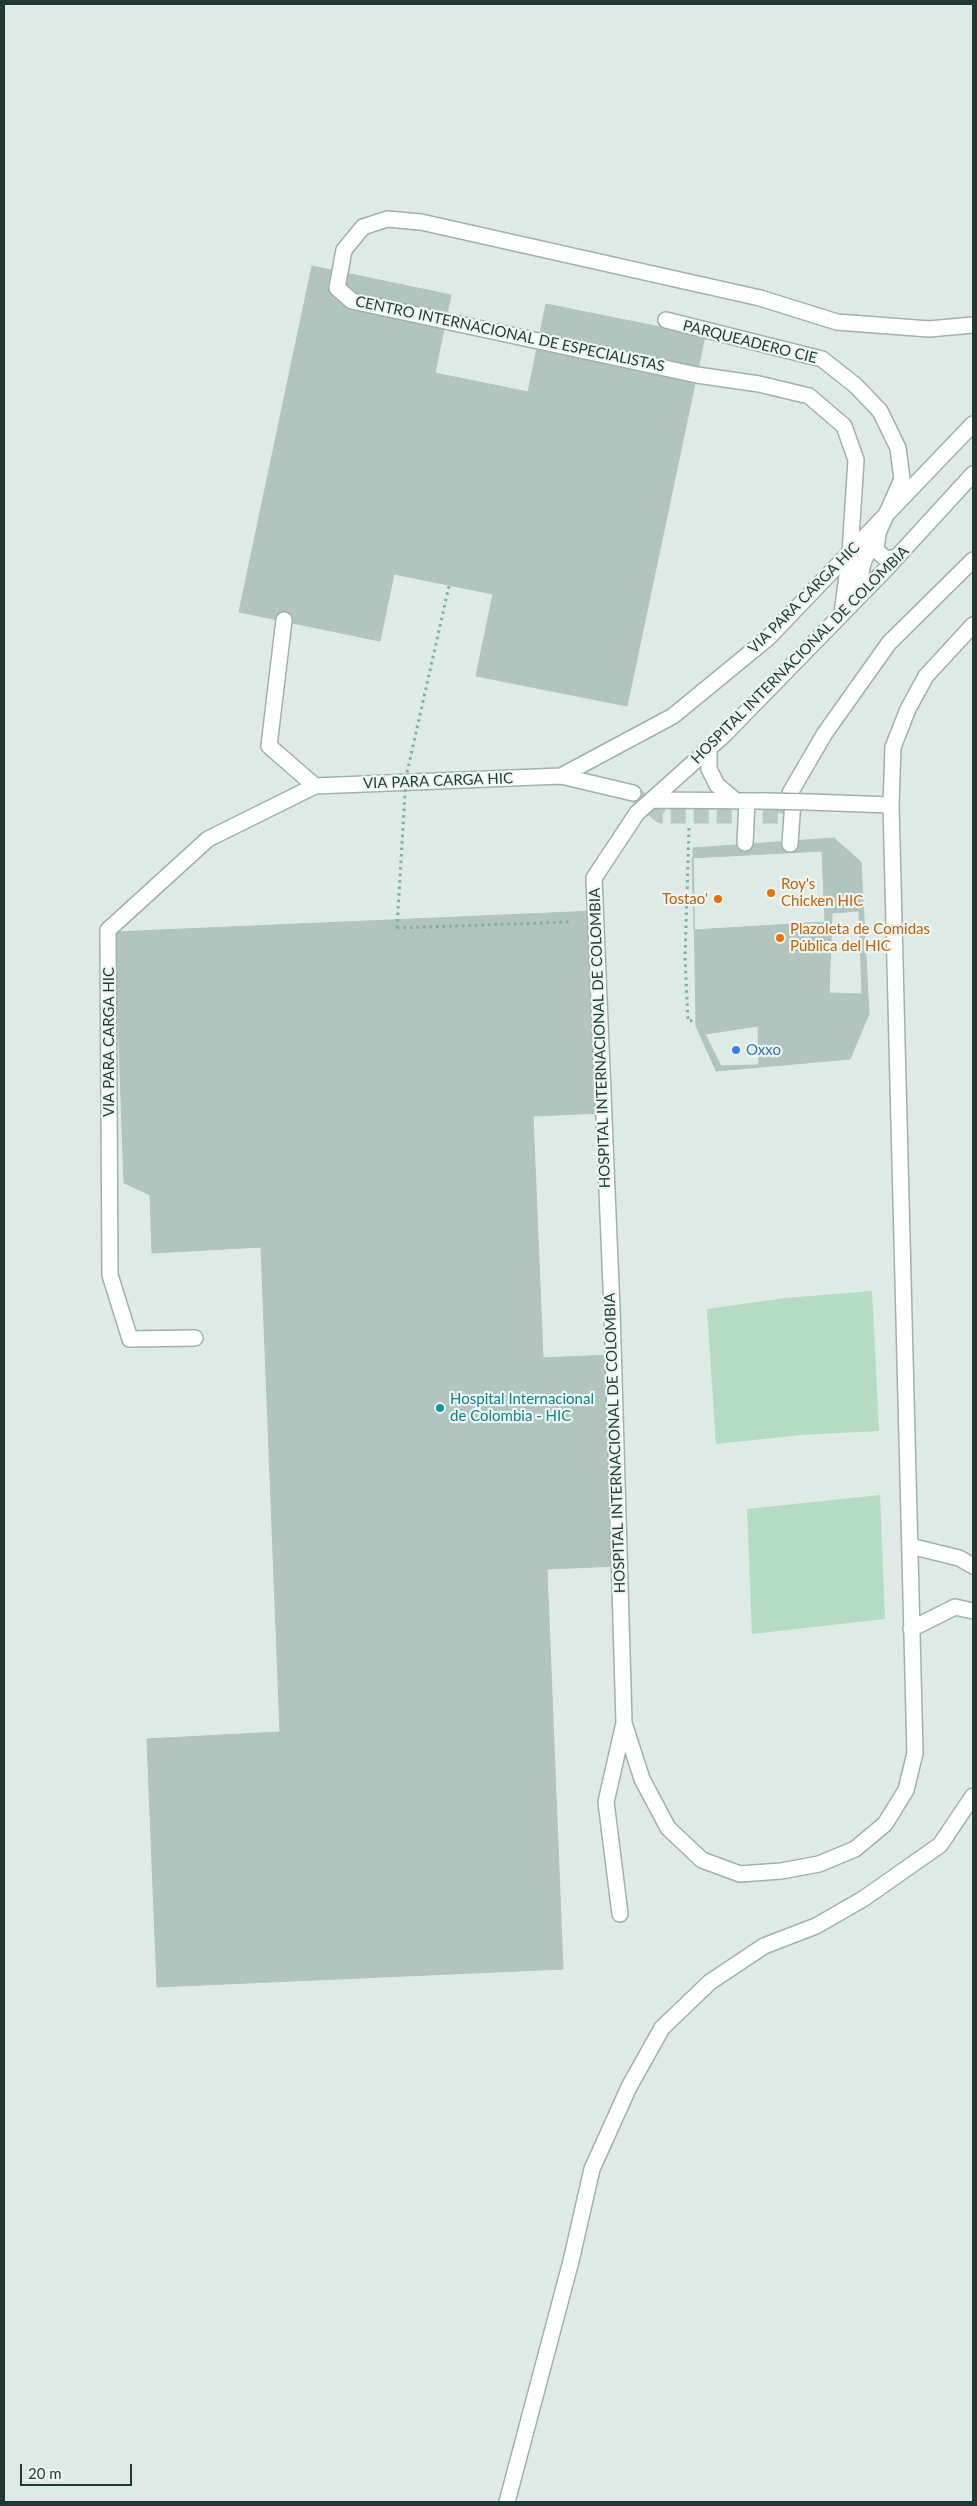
<!DOCTYPE html>
<meta charset="utf-8">
<style>
body{margin:0}
#map{position:relative;width:977px;height:2506px;overflow:hidden;background:#ddeae5;font-family:Lato,sans-serif}
canvas{display:block}
.frame{position:absolute;inset:0;border:5px solid #1f3934;pointer-events:none}
.scale{position:absolute;left:20px;top:2464px;width:112px;height:22px;box-sizing:border-box;border:2px solid #1f3934;border-top:0;padding-left:6px;font-size:15px;line-height:18px;white-space:nowrap;color:#1f3934;-webkit-text-stroke:4px #edf6f2;paint-order:stroke}
</style>
<div id="map">
<canvas width="977" height="2506"></canvas>
<div class="frame"></div>
<div class="scale">20 m</div>
</div>
<script>
const ctx = document.querySelector('canvas').getContext('2d');
ctx.lineJoin = 'round';
function paint(path, color) {
  ctx.fillStyle = color;
  ctx.fill(path, 'evenodd');
}
function poly(rows) {
  const path = new Path2D();
  for (const r of rows) {
    path.moveTo(r[0], r[1]);
    for (let i = 2; i < r.length; i += 2) path.lineTo(r[i], r[i + 1]);
  }
  return path;
}
function stroke(path, color, width, dash) {
  ctx.strokeStyle = color;
  ctx.lineWidth = width;
  ctx.lineCap = dash ? 'butt' : 'round';
  ctx.setLineDash(dash || []);
  ctx.stroke(path);
}
function write(font, color, halo, rows, align = 'center') {
  ctx.font = font + ' Lato,sans-serif';
  ctx.lineWidth = 4.5;
  ctx.setLineDash([]);
  ctx.textBaseline = 'middle';
  ctx.strokeStyle = halo;
  ctx.fillStyle = color;
  for (const [text, x, y, turn = 0] of rows) {
    ctx.save();
    ctx.translate(x, y);
    ctx.rotate((+turn || 0) * Math.PI / 180);
    ctx.textAlign = isNaN(turn) ? turn : align;
    if (halo) ctx.strokeText(text, 0, 0);
    ctx.fillText(text, 0, 0);
    ctx.restore();
  }
}
paint(poly([
 [872,1291,879,1431,801,1435,716,1444,707,1309,786,1298],
 [880,1495,885,1619,752,1634,747,1509]
]), '#b5dcc2');
const building = poly([
 [312,266,451,295,435,373,528,392,546,304,705,336,627,706,476,676,493,594,394,574,380,641,239,612,312,266],
 [834,838,861,862,869,1014,850,1059,716,1071,696,1026,693,848,834,838],
 [822,851,825,922,694,930,692,858,822,851],
 [596,911,603,1113,533,1116,543,1358,611,1355,618,1566,547,1569,563,1969,157,1987,147,1739,280,1732,261,1247,152,1253,150,1195,124,1183,115,932,596,911],
 [859,911,862,994,829,993,832,913,859,911],
 [758,1026,759,1065,721,1066,705,1034,758,1026]
]);
paint(building, '#b2c4be');
stroke(building, '#b0c3bc', 1);
stroke(poly([
 [633,793,661,816,784,816,789,796]
]), '#b7c7c2', 15, [15, 8]);
const minor = poly([
 [666,320,822,359,855,385,880,411,898,448,902,479,878,533,876,550,886,559,896,557],
 [860,596,858,589,863,563,875,535],
 [842,614,850,553,856,460,844,426,809,396,759,384,697,375,352,301,337,288,344,250,363,227,387,219,421,222,760,298,837,322,929,329,973,325],
 [284,620,269,746,315,786],
 [709,750,709,769,717,785,736,801],
 [561,776,673,716,768,638,973,424],
 [790,793,825,733,889,643,973,560],
 [653,800,766,801],
 [809,802,891,805],
 [745,843,747,801],
 [790,844,793,801],
 [195,1338,130,1339,110,1275,108,930,208,839,315,786,561,776,633,793],
 [910,1546,959,1558,973,1566],
 [911,1629,955,1607,973,1611],
 [624,1723,642,1779,668,1828,702,1860,740,1874,781,1871,819,1864,855,1849,885,1824,906,1790,915,1753,891,805,893,747,908,709,926,676,973,625],
 [620,1914,606,1802,624,1723,612,1310,594,878,637,813,723,736,886,569,973,474],
 [507,2502,571,2261,592,2169,629,2087,662,2028,710,1982,764,1946,816,1926,863,1899,940,1845,973,1796]
]);
stroke(minor, '#a0b1ac', 18);
stroke(poly([
 [689,828,685,958,688,1021,696,1020],
 [397,928,569,922]
]), '#7caea2', 3, [2.5, 4]);
stroke(minor, '#fff', 15);
const minorBridge = poly([
 [766,801,809,802]
]);
stroke(minorBridge, '#a0b1ac', 18, []);
stroke(poly([
 [397,928,406,777,449,586]
]), '#7caea2', 3, [2.5, 4]);
stroke(minorBridge, '#fff', 15);
for (const [x, y, r, color] of [
 [771,893,5,"#e8710a"],
 [718,899,5,"#e8710a"],
 [780,938,5,"#e8710a"],
 [736,1050,5,"#3f7fe0"],
 [440,1408,5,"#0f9aa8"]
]) {
  const dot = new Path2D();
  dot.arc(x, y, r, 0, 2 * Math.PI);
  ctx.fillStyle = color;
  ctx.fill(dot);
  stroke(dot, '#edf6f2', 2);
}
write('15px', '#1f3934', '#edf6f2', [
 ["CENTRO INTERNACIONAL DE ESPECIALISTAS",510,334,12],
 ["PARQUEADERO CIE",750,342,14],
 ["VIA PARA CARGA HIC",804,598,-45],
 ["HOSPITAL INTERNACIONAL DE COLOMBIA",800,655,-45],
 ["VIA PARA CARGA HIC",438,781,-2],
 ["HOSPITAL INTERNACIONAL DE COLOMBIA",600,1038,-92],
 ["VIA PARA CARGA HIC",109,1042,-90],
 ["HOSPITAL INTERNACIONAL DE COLOMBIA",615,1443,-92]
]);
write('15px', '#c56008', '#edf6f2', [
 ["Roy's",781,884],
 ["Chicken HIC",781,901],
 ["Tostao'",708,899,"right"],
 ["Plazoleta de Comidas",790,929],
 ["Pública del HIC",790,946]
], 'left');
write('15px', '#366cbe', '#edf6f2', [
 ["Oxxo",746,1050]
], 'left');
write('15px', '#0d838f', '#edf6f2', [
 ["Hospital Internacional",450,1399],
 ["de Colombia - HIC",450,1416]
], 'left');
</script>
